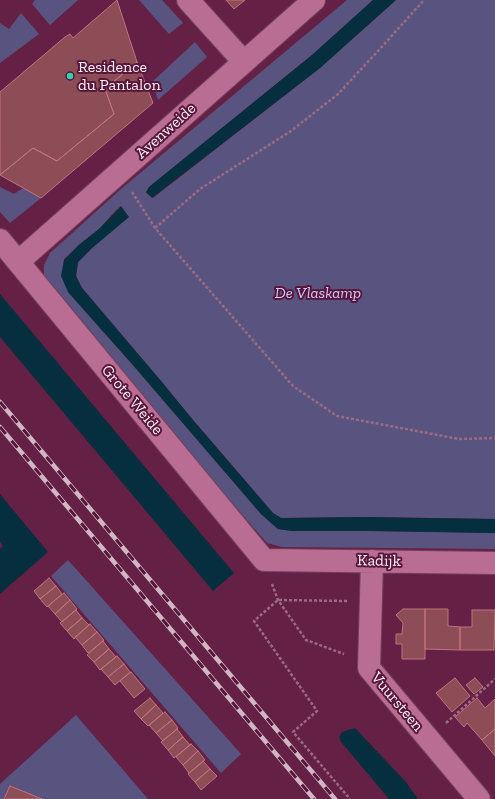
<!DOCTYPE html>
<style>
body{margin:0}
canvas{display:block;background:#642145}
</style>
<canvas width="495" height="799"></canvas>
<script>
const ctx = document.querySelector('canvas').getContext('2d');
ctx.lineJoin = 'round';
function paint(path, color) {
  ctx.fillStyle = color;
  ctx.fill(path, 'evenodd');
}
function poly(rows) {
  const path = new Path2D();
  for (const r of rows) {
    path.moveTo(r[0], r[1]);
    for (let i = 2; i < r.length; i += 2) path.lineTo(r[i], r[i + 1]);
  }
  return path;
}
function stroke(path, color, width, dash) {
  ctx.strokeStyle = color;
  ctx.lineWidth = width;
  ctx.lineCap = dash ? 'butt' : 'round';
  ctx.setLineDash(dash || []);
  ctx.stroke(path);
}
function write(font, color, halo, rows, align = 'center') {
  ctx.font = font + ' "Zilla Slab",serif';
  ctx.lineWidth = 4;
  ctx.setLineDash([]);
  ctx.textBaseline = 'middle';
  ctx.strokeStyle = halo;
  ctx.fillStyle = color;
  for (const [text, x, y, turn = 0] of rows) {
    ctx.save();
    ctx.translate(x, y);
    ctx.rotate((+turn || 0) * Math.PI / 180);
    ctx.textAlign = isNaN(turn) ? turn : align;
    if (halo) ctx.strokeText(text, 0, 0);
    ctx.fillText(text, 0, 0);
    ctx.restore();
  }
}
paint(poly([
 [35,0,78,0,50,25,32,4],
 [139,0,162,0,183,23,169,34],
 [347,0,373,0,312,55,149,187,146,193,153,198,320,68,396,0,495,0,495,519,365,517,281,518,273,513,193,420,161,381,82,288,76,276,78,262,91,249,120,206,99,229,80,244,64,259,68,292,132,364,261,514,278,529,292,531,370,531,495,533,495,549,282,547,267,543,217,486,44,277,44,265,50,253,121,189],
 [21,13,39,34,0,63,0,23,9,29],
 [195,42,207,57,158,100,152,82],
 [0,187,14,194,23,188,41,198,10,223,0,212],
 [68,560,241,754,221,773,51,576],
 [76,715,148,799,0,799,0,784]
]), '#59537f');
paint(poly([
 [373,0,396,0,320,68,152,198,146,192,149,187,312,55],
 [121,206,129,217,91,249,78,262,76,276,82,288,161,381,193,420,273,513,281,518,365,517,495,519,495,533,370,531,292,531,278,529,261,514,132,364,68,292,61,276,64,260,80,244,99,229],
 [0,294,234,573,213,591,0,337],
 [0,494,48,552,0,594,0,549,3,546,0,542],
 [355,728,406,782,418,799,389,799,341,742,339,737,342,732]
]), '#052e3e');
const building = poly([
 [117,0,137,62,105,89,114,114,57,161,33,148,1,174,0,174,0,92,65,37,70,34,73,38,117,0],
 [226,0,245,0,234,9,226,0],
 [137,62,153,103,41,198,0,175,33,148,57,161,114,114,105,89,137,62],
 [49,578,56,586,40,599,34,591,49,578],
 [56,586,62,594,47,607,40,599,56,586],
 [64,593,70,600,55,614,48,606,64,593],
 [70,600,77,609,62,622,55,614,70,600],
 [403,609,425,609,425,659,402,659,402,644,396,644,396,634,402,634,403,623,396,615,403,609],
 [425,609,448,609,448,626,460,627,460,650,425,649,425,609],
 [76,610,82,618,67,631,60,623,76,610],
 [472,610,495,610,494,650,460,650,460,627,472,627,472,610],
 [82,618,89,625,74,639,67,631,82,618],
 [90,624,97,632,82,645,75,637,90,624],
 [97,632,104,640,88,653,82,645,97,632],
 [103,641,109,649,94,662,87,655,103,641],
 [109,649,116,657,100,670,94,662,109,649],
 [117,656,124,664,108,677,101,669,117,656],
 [124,664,130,672,115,685,108,677,124,664],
 [131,672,145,689,134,698,120,681,131,672],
 [455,678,470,696,452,712,436,693,455,678],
 [475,678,483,687,474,694,466,685,475,678],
 [150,698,156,705,141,719,134,711,150,698],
 [477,698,485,708,495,699,495,729,482,740,467,723,464,727,455,717,477,698],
 [156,705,163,713,148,726,141,719,156,705],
 [165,712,172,720,156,733,149,725,165,712],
 [172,720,178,728,163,741,156,733,172,720],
 [177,729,183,737,168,750,161,742,177,729],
 [495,729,495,756,482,740,495,729],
 [183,737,190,745,174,758,168,750,183,737],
 [191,744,198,751,183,765,176,757,191,744],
 [198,751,205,760,189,773,183,765,198,751],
 [203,761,210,769,195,782,188,774,203,761],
 [210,769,217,776,201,790,195,782,210,769],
 [10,786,42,799,4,799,10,786]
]);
paint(building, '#8d4d57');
stroke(building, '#c4717e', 1);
const minor = poly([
 [188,0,244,62],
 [0,240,264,560,495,563],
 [18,262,314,0],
 [372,561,369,668,479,799]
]);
stroke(minor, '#754060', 24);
stroke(poly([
 [132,192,155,228,293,386,337,416,459,439,495,438],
 [155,228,200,189,291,131,338,94,378,51,424,0],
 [272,584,278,600,306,640,344,654],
 [347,601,278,600,254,621,317,711,293,732,350,799],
 [446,723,495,679]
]), '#9a6b84', 2.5, [3, 2]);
stroke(minor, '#b96d92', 22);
const rail = poly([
 [0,402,335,799],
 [0,427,314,799]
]);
stroke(rail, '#d1b7c4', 4.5);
stroke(rail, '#58163b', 3, [9]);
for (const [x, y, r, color] of [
 [70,76,4,"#2fd4aa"]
]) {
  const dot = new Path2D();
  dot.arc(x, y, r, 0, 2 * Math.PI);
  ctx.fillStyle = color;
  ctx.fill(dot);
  stroke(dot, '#58163b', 1.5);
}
write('16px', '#fbf2f5', '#58163b', [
 ["Residence",78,67],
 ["du Pantalon",78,85]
], 'left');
write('16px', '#fbf2f5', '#58163b', [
 ["Avenweide",166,131,-42],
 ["Grote Weide",132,400,50],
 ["Kadijk",379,561,1],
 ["Vuursteen",397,702,50]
]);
write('italic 16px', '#d0cafd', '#58163b', [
 ["De Vlaskamp",318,293]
]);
</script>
